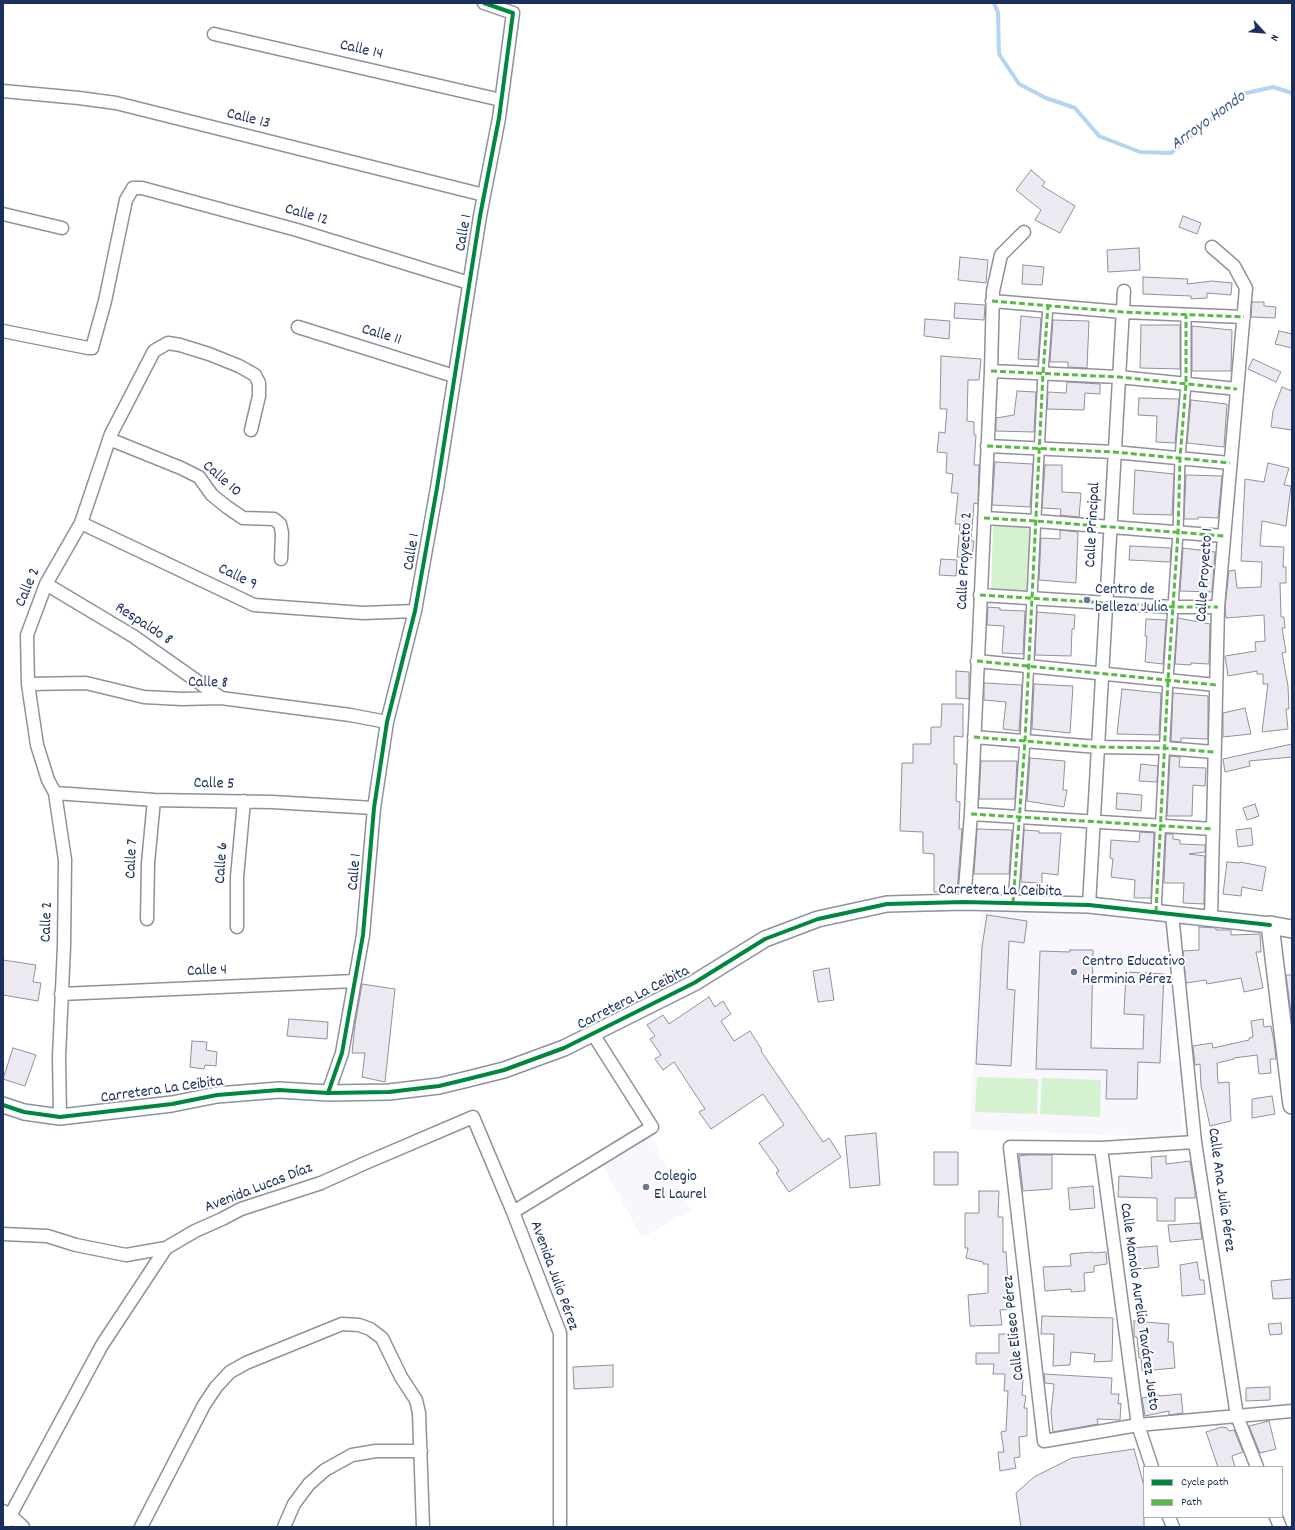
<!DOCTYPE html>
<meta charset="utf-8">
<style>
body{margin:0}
#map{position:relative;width:1295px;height:1530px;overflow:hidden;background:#fff;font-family:Dekko,sans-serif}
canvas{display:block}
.frame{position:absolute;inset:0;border:4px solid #1b2f5e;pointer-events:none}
.legend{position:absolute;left:1143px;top:1466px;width:140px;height:52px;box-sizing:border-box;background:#fff;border:1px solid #a4acbf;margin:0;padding:5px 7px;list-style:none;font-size:12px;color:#1b2f5e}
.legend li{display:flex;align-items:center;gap:8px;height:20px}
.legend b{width:20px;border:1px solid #a4acbf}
.north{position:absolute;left:1243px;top:12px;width:40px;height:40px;-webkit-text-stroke:3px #fff;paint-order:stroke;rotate:116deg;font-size:11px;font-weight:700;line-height:16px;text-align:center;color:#1b2f5e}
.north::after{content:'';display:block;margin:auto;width:14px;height:18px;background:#1b2f5e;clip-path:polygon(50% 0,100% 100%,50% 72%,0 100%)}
</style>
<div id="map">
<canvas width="1295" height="1530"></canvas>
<div class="frame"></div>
<ul class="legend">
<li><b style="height:5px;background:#00873e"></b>Cycle path</li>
<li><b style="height:5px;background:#58b947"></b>Path</li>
</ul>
<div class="north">N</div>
</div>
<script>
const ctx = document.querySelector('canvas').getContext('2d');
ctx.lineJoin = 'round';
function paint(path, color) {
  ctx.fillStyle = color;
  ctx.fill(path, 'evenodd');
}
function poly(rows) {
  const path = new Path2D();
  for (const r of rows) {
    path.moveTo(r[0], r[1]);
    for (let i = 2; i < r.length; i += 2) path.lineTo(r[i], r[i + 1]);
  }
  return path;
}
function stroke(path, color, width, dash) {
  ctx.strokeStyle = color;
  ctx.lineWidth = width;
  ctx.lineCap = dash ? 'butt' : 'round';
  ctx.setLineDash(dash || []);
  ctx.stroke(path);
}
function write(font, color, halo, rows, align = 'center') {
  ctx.font = font + ' Dekko,sans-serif';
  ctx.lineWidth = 4;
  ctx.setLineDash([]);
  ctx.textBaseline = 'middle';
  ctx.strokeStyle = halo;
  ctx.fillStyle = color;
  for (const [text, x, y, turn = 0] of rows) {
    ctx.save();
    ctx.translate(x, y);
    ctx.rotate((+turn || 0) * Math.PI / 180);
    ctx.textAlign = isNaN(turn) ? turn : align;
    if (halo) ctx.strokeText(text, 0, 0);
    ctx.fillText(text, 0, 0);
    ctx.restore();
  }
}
paint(poly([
 [980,909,1067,911,1167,920,1175,1024,1167,1060,1181,1061,1182,1138,970,1130],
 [650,1136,691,1210,642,1238,601,1163]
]), '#faf6fe');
paint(poly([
 [993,524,1032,524,1029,591,991,591],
 [977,1077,1038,1079,1037,1114,975,1112],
 [1042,1078,1101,1080,1100,1117,1040,1114]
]), '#d5f2d0');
stroke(poly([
 [994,3,998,13,999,54,1019,84,1046,98,1075,108,1099,136,1140,152,1171,153,1242,94,1273,87,1292,93]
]), '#b1d5f2', 4);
const building = poly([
 [1031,170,1045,182,1042,186,1075,206,1060,233,1035,220,1041,210,1016,190,1031,170],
 [1183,216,1201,223,1197,234,1179,227,1183,216],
 [1139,248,1140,270,1108,272,1107,250,1139,248],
 [960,257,988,260,986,283,958,280,960,257],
 [1023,265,1044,267,1042,285,1022,284,1023,265],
 [1143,277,1188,279,1187,284,1212,281,1232,283,1231,295,1207,293,1207,298,1191,299,1191,296,1143,294,1143,277],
 [1252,302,1264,302,1264,306,1276,307,1275,318,1251,317,1252,302],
 [955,303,985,305,984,320,954,318,955,303],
 [1021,316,1041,318,1038,360,1018,359,1021,316],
 [925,319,950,321,949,339,924,336,925,319],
 [1053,320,1089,321,1087,368,1068,367,1068,362,1050,362,1053,320],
 [1141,325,1180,325,1180,369,1140,368,1141,325],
 [1192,326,1232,330,1231,371,1192,371,1192,326],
 [1279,331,1292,334,1292,348,1275,344,1279,331],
 [941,356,981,359,979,380,968,380,967,421,974,422,974,435,976,435,974,465,979,465,978,504,974,503,971,541,974,541,972,558,957,557,960,524,955,524,958,493,951,493,953,474,946,473,947,453,937,452,939,432,945,433,947,409,940,409,941,356],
 [1253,359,1281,372,1276,382,1248,369,1253,359],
 [1067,382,1100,384,1100,394,1085,393,1084,410,1047,409,1048,392,1066,393,1067,382],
 [1282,387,1292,391,1292,430,1271,427,1273,411,1282,387],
 [1017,391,1036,392,1034,432,996,431,996,418,1014,415,1017,391],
 [1139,398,1179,399,1175,443,1156,442,1157,416,1138,415,1139,398],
 [1191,400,1227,404,1224,447,1187,443,1191,400],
 [995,462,1033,464,1030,507,992,505,995,462],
 [1268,463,1289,468,1284,485,1291,486,1286,526,1262,521,1260,546,1284,547,1283,567,1286,567,1286,583,1280,583,1281,617,1284,617,1285,628,1282,628,1286,652,1282,653,1288,686,1289,709,1286,709,1288,729,1262,732,1268,684,1263,684,1263,674,1257,674,1257,671,1228,676,1225,656,1256,651,1255,642,1265,641,1264,615,1226,618,1225,607,1229,571,1235,570,1237,588,1261,587,1262,562,1241,561,1245,479,1264,482,1268,463],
 [1045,465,1062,465,1062,492,1081,493,1079,517,1060,515,1061,509,1042,508,1045,465],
 [1135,470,1174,474,1172,515,1133,514,1135,470],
 [1186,475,1222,476,1218,518,1198,517,1198,519,1184,519,1186,475],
 [1060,530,1078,532,1076,583,1039,580,1041,538,1060,539,1060,530],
 [1130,546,1171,548,1170,562,1129,560,1130,546],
 [1183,548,1215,552,1212,592,1180,591,1183,548],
 [941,559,957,560,956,576,939,575,941,559],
 [988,607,1000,608,1000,610,1025,611,1023,654,1002,653,1004,626,987,625,988,607],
 [1037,612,1075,615,1074,629,1072,629,1071,656,1035,655,1037,612],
 [1178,618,1210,624,1209,664,1191,663,1191,665,1175,664,1178,618],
 [1146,619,1166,620,1163,664,1145,662,1147,636,1145,636,1146,619],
 [956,671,969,672,969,699,956,698,956,671],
 [984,683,1022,685,1019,731,1003,729,1006,702,984,700,984,683],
 [1034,684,1073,686,1070,733,1032,729,1034,684],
 [1122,689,1161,693,1159,735,1117,734,1122,689],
 [1173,693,1208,696,1208,739,1181,738,1181,742,1171,741,1173,693],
 [942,704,963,704,963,737,954,736,954,764,957,764,956,801,960,802,959,829,962,829,957,892,934,892,934,854,923,853,923,832,900,831,902,763,913,763,913,744,931,744,931,727,941,727,942,704],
 [1245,708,1251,734,1223,737,1223,713,1245,708],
 [1292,744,1292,757,1249,761,1250,766,1225,772,1223,759,1292,744],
 [1170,756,1180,757,1179,767,1206,768,1205,786,1193,785,1192,816,1167,816,1170,756],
 [1030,758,1065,761,1063,790,1067,790,1064,807,1027,801,1030,758],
 [981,761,1017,761,1015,799,979,799,981,761],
 [1141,764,1158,766,1157,782,1139,781,1141,764],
 [1117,793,1142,795,1141,811,1116,809,1117,793],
 [1255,804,1259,816,1247,820,1243,808,1255,804],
 [1251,828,1253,845,1238,847,1236,830,1251,828],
 [977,829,1012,830,1009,874,974,874,977,829],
 [1024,830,1039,831,1039,833,1061,833,1058,875,1042,873,1042,883,1021,882,1024,830],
 [1140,832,1154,833,1151,898,1134,898,1135,880,1111,877,1113,859,1110,858,1111,840,1139,842,1140,832],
 [1166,834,1173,834,1173,839,1180,840,1180,844,1205,845,1205,852,1189,854,1205,856,1204,904,1183,903,1184,883,1164,883,1166,834],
 [1227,862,1240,863,1240,862,1266,867,1262,891,1242,887,1241,896,1223,894,1227,862],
 [987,915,1027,921,1024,943,1009,941,1007,989,1015,990,1011,1066,976,1064,982,947,987,915],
 [1199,927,1216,928,1216,930,1231,930,1231,935,1260,934,1261,952,1256,952,1263,988,1244,992,1241,978,1207,984,1206,980,1186,983,1183,951,1199,950,1199,927],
 [1070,950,1093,950,1091,1048,1143,1049,1144,1015,1124,1014,1126,972,1164,974,1160,1063,1138,1062,1137,1099,1106,1099,1107,1070,1036,1069,1040,951,1070,952,1070,950],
 [3,960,36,965,33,982,41,983,38,1001,3,995,3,960],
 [829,968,834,1000,818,1002,813,971,829,968],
 [1286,975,1292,975,1292,1013,1291,1013,1286,975],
 [362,984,395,989,385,1082,362,1077,365,1053,352,1053,355,1025,362,984],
 [709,997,715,1007,723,1001,731,1014,721,1021,734,1041,750,1031,762,1050,761,1051,823,1142,829,1138,841,1157,789,1192,776,1173,779,1171,759,1143,784,1125,763,1094,711,1129,699,1112,705,1109,674,1062,663,1070,655,1059,661,1055,650,1039,655,1036,647,1025,663,1015,669,1024,709,997],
 [289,1019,328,1022,327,1039,287,1036,289,1019],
 [1263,1019,1264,1027,1271,1026,1274,1042,1276,1059,1270,1059,1271,1073,1259,1074,1257,1055,1234,1058,1234,1059,1217,1063,1218,1083,1229,1082,1231,1121,1210,1126,1201,1086,1200,1064,1195,1065,1193,1046,1212,1043,1213,1048,1249,1040,1249,1038,1253,1037,1251,1021,1263,1019],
 [192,1041,207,1042,206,1050,217,1052,216,1066,205,1065,204,1069,190,1067,192,1041],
 [13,1048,36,1055,25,1086,3,1079,13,1048],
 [1272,1096,1275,1114,1252,1118,1252,1099,1272,1096],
 [876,1133,880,1185,850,1188,845,1136,876,1133],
 [934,1152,958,1152,958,1185,934,1185,934,1152],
 [1027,1155,1052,1155,1052,1189,1023,1191,1019,1156,1027,1155],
 [1166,1156,1166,1164,1190,1161,1195,1191,1195,1198,1175,1198,1175,1221,1157,1221,1157,1198,1118,1197,1119,1176,1152,1178,1151,1157,1166,1156],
 [1093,1186,1095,1208,1070,1210,1068,1188,1093,1186],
 [979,1191,999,1191,998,1217,1003,1217,1003,1252,1006,1252,1008,1281,1010,1281,1012,1309,1000,1310,1002,1325,970,1326,968,1295,988,1293,988,1264,983,1264,983,1262,966,1258,968,1248,965,1248,965,1213,979,1213,979,1191],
 [1200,1223,1202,1239,1170,1242,1168,1225,1200,1223],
 [1157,1246,1159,1267,1133,1270,1131,1248,1157,1246],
 [1092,1252,1093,1253,1106,1252,1107,1264,1094,1266,1094,1272,1084,1273,1085,1291,1071,1292,1071,1289,1045,1291,1043,1267,1071,1266,1070,1254,1092,1252],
 [1197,1262,1200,1280,1204,1280,1205,1294,1182,1296,1180,1265,1197,1262],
 [1292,1279,1292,1298,1273,1299,1271,1281,1292,1279],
 [1042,1316,1113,1318,1112,1361,1094,1362,1095,1354,1071,1352,1070,1365,1053,1366,1054,1334,1041,1334,1042,1316],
 [1134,1321,1169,1324,1168,1342,1173,1342,1175,1368,1142,1371,1141,1358,1139,1358,1137,1337,1134,1337,1134,1321],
 [1281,1323,1282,1334,1270,1335,1268,1324,1281,1323],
 [999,1334,1015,1334,1015,1354,1019,1354,1019,1380,1023,1380,1022,1395,1026,1396,1024,1408,1027,1408,1027,1436,1019,1437,1020,1457,1014,1458,1016,1468,1000,1471,998,1452,1004,1452,1001,1432,1006,1431,1008,1391,1004,1391,1005,1374,993,1374,994,1364,976,1364,976,1353,999,1353,999,1334],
 [613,1365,613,1387,574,1389,573,1367,613,1365],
 [1044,1374,1112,1378,1111,1394,1119,1394,1118,1404,1121,1403,1120,1420,1097,1419,1098,1424,1053,1432,1051,1413,1054,1384,1045,1383,1044,1374],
 [1270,1387,1270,1400,1246,1401,1246,1388,1270,1387],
 [1181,1394,1183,1413,1169,1415,1169,1411,1145,1416,1142,1398,1159,1395,1159,1396,1181,1394],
 [1269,1421,1276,1449,1260,1453,1249,1426,1269,1421],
 [1222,1427,1227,1428,1229,1431,1234,1430,1243,1452,1232,1456,1235,1467,1218,1467,1206,1432,1222,1427],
 [1134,1449,1144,1486,1144,1527,1021,1527,1016,1493,1034,1477,1072,1458,1134,1449]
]);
paint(building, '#ede9f2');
stroke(building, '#8e929a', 1);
const pedestrian = poly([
 [1013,903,1025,741,1043,373,1048,306],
 [1156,912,1168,680,1178,533,1180,458,1186,384,1186,315]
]);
const minor = poly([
 [214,34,501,100],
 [3,91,79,98,116,103,484,195],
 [3,214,62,228],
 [992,301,1123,312,1244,317],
 [298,327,454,376],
 [3,331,88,348,92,348,105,301,126,200,133,188,142,188,297,230,469,283],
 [991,371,1119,377,1237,389],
 [109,439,181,468,199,477,212,495,227,507,243,518,274,519,280,524,282,533,281,559],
 [987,446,1114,452,1230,463],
 [984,518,1036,521,1224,536],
 [81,523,254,605,363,613,415,611],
 [46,584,133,636,221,698],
 [980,595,1173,607,1218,607],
 [977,661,1216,685],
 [28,684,86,683,144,697,182,699,221,698,350,715,387,722],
 [974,737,1098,747,1164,748,1214,752],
 [55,793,154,800,272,802,374,808],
 [971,814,1213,829],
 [964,902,971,814,991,371,993,291,1001,255,1024,232],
 [1089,905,1124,291],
 [1172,914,1195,1142,1237,1416,1257,1467],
 [1211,918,1218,607,1246,288,1234,266,1212,247],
 [147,919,148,863,154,800],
 [237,927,237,877,244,801],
 [61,994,355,981],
 [328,1093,342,1053,363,935,374,808,387,722,415,611,437,488,480,216,499,118,513,13,484,3],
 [60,1117,59,1057,64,946,65,860,55,793,48,780,37,745,28,684,27,635,46,584,81,523,111,434,154,351,168,343,180,345,209,354,239,366,255,375,259,383,259,396,251,430],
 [1195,1142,1101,1148,1010,1147,1044,1441,1138,1425,1292,1411],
 [1101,1148,1138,1425,1152,1467],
 [513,1212,652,1127,593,1034],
 [3,1234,47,1236,76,1245,126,1255,166,1248,195,1231,222,1219,241,1209,321,1183,363,1164,473,1117,513,1212,560,1333,560,1527],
 [3,1511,11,1516,23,1527],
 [1169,1517,1173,1527],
 [1276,1517,1280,1527],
 [4,1527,102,1345,166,1248],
 [141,1527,204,1405,216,1387,230,1372,246,1363,342,1324,359,1325,370,1329,382,1338,401,1377,416,1400,419,1413,423,1527],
 [284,1527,294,1504,309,1484,325,1470,352,1455,376,1451,421,1451]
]);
const tertiary = poly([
 [3,1105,24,1112,60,1117,172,1104,217,1095,279,1090,328,1093,389,1092,439,1086,464,1080,504,1070,564,1048,694,983,765,939,818,919,887,904,964,902,1089,905,1270,925]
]);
const secondary = poly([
 [1292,929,1270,925,1292,1105]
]);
stroke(pedestrian, '#8e929a', 12);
stroke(minor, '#8e929a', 15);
stroke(tertiary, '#8e929a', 18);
stroke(secondary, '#8e929a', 20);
stroke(pedestrian, '#fff', 9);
stroke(minor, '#fff', 12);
stroke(tertiary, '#fff', 15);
stroke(secondary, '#fff', 17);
stroke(poly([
 [992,301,1123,312,1244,317],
 [991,371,1119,377,1237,389],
 [987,446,1114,452,1230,463],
 [984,518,1036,521,1224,536],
 [980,595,1173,607,1218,607],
 [977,661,1216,685],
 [974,737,1098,747,1164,748,1214,752],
 [971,814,1213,829],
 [1013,903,1025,741,1043,373,1048,306],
 [1156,912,1168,680,1178,533,1180,458,1186,384,1186,315]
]), '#58b947', 3, [6, 3]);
stroke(poly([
 [328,1093,342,1053,363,935,374,808,387,722,415,611,437,488,480,216,499,118,513,13,484,3],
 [3,1105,24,1112,60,1117,172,1104,217,1095,279,1090,328,1093,389,1092,439,1086,464,1080,504,1070,564,1048,694,983,765,939,818,919,887,904,964,902,1089,905,1270,925]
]), '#00873e', 4);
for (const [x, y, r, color] of [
 [1087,600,4,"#6b7896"],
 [1074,972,4,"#6b7896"],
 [646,1187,4,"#6b7896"]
]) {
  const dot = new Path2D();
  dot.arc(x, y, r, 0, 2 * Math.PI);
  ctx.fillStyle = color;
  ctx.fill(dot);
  stroke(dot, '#fff', 1.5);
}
write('16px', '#1b2f5e', '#fff', [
 ["Calle 14",361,51,13],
 ["Calle 13",248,120,14],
 ["Calle 12",306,216,16],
 ["Calle 1",465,233,-80],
 ["Calle 11",381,336,17],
 ["Calle 10",221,480,41],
 ["Calle Principal",1094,525,-87],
 ["Calle 1",413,552,-80],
 ["Calle Proyecto 2",966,561,-87],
 ["Calle Proyecto 1",1206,575,-86],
 ["Calle 9",237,578,26],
 ["Calle 2",29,588,-67],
 ["Respaldo 8",143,625,33],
 ["Calle 8",208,684,1],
 ["Calle 5",214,785,1],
 ["Calle 7",133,859,-87],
 ["Calle 6",223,863,-86],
 ["Calle 1",356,872,-85],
 ["Carretera La Ceibita",1000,892,1],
 ["Calle 2",48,922,-88],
 ["Calle 4",207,972,-2],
 ["Carretera La Ceibita",634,999,-27],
 ["Carretera La Ceibita",162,1091,-8],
 ["Avenida Lucas Díaz",259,1189,-21],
 ["Calle Ana Julia Pérez",1220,1190,82],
 ["Avenida Julio Pérez",553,1276,70],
 ["Calle Manolo Aurelio Tavárez Justo",1138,1307,82],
 ["Calle Eliseo Pérez",1015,1328,-96]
]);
write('16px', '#1b2f5e', '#fff', [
 ["Centro de",1095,591],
 ["belleza Julia",1095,609],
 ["Centro Educativo",1082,963],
 ["Herminia Pérez",1082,981],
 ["Colegio",654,1178],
 ["El Laurel",654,1196]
], 'left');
write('italic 17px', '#3e5b89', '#fff', [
 ["Arroyo Hondo",1209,122,-36]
]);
</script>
